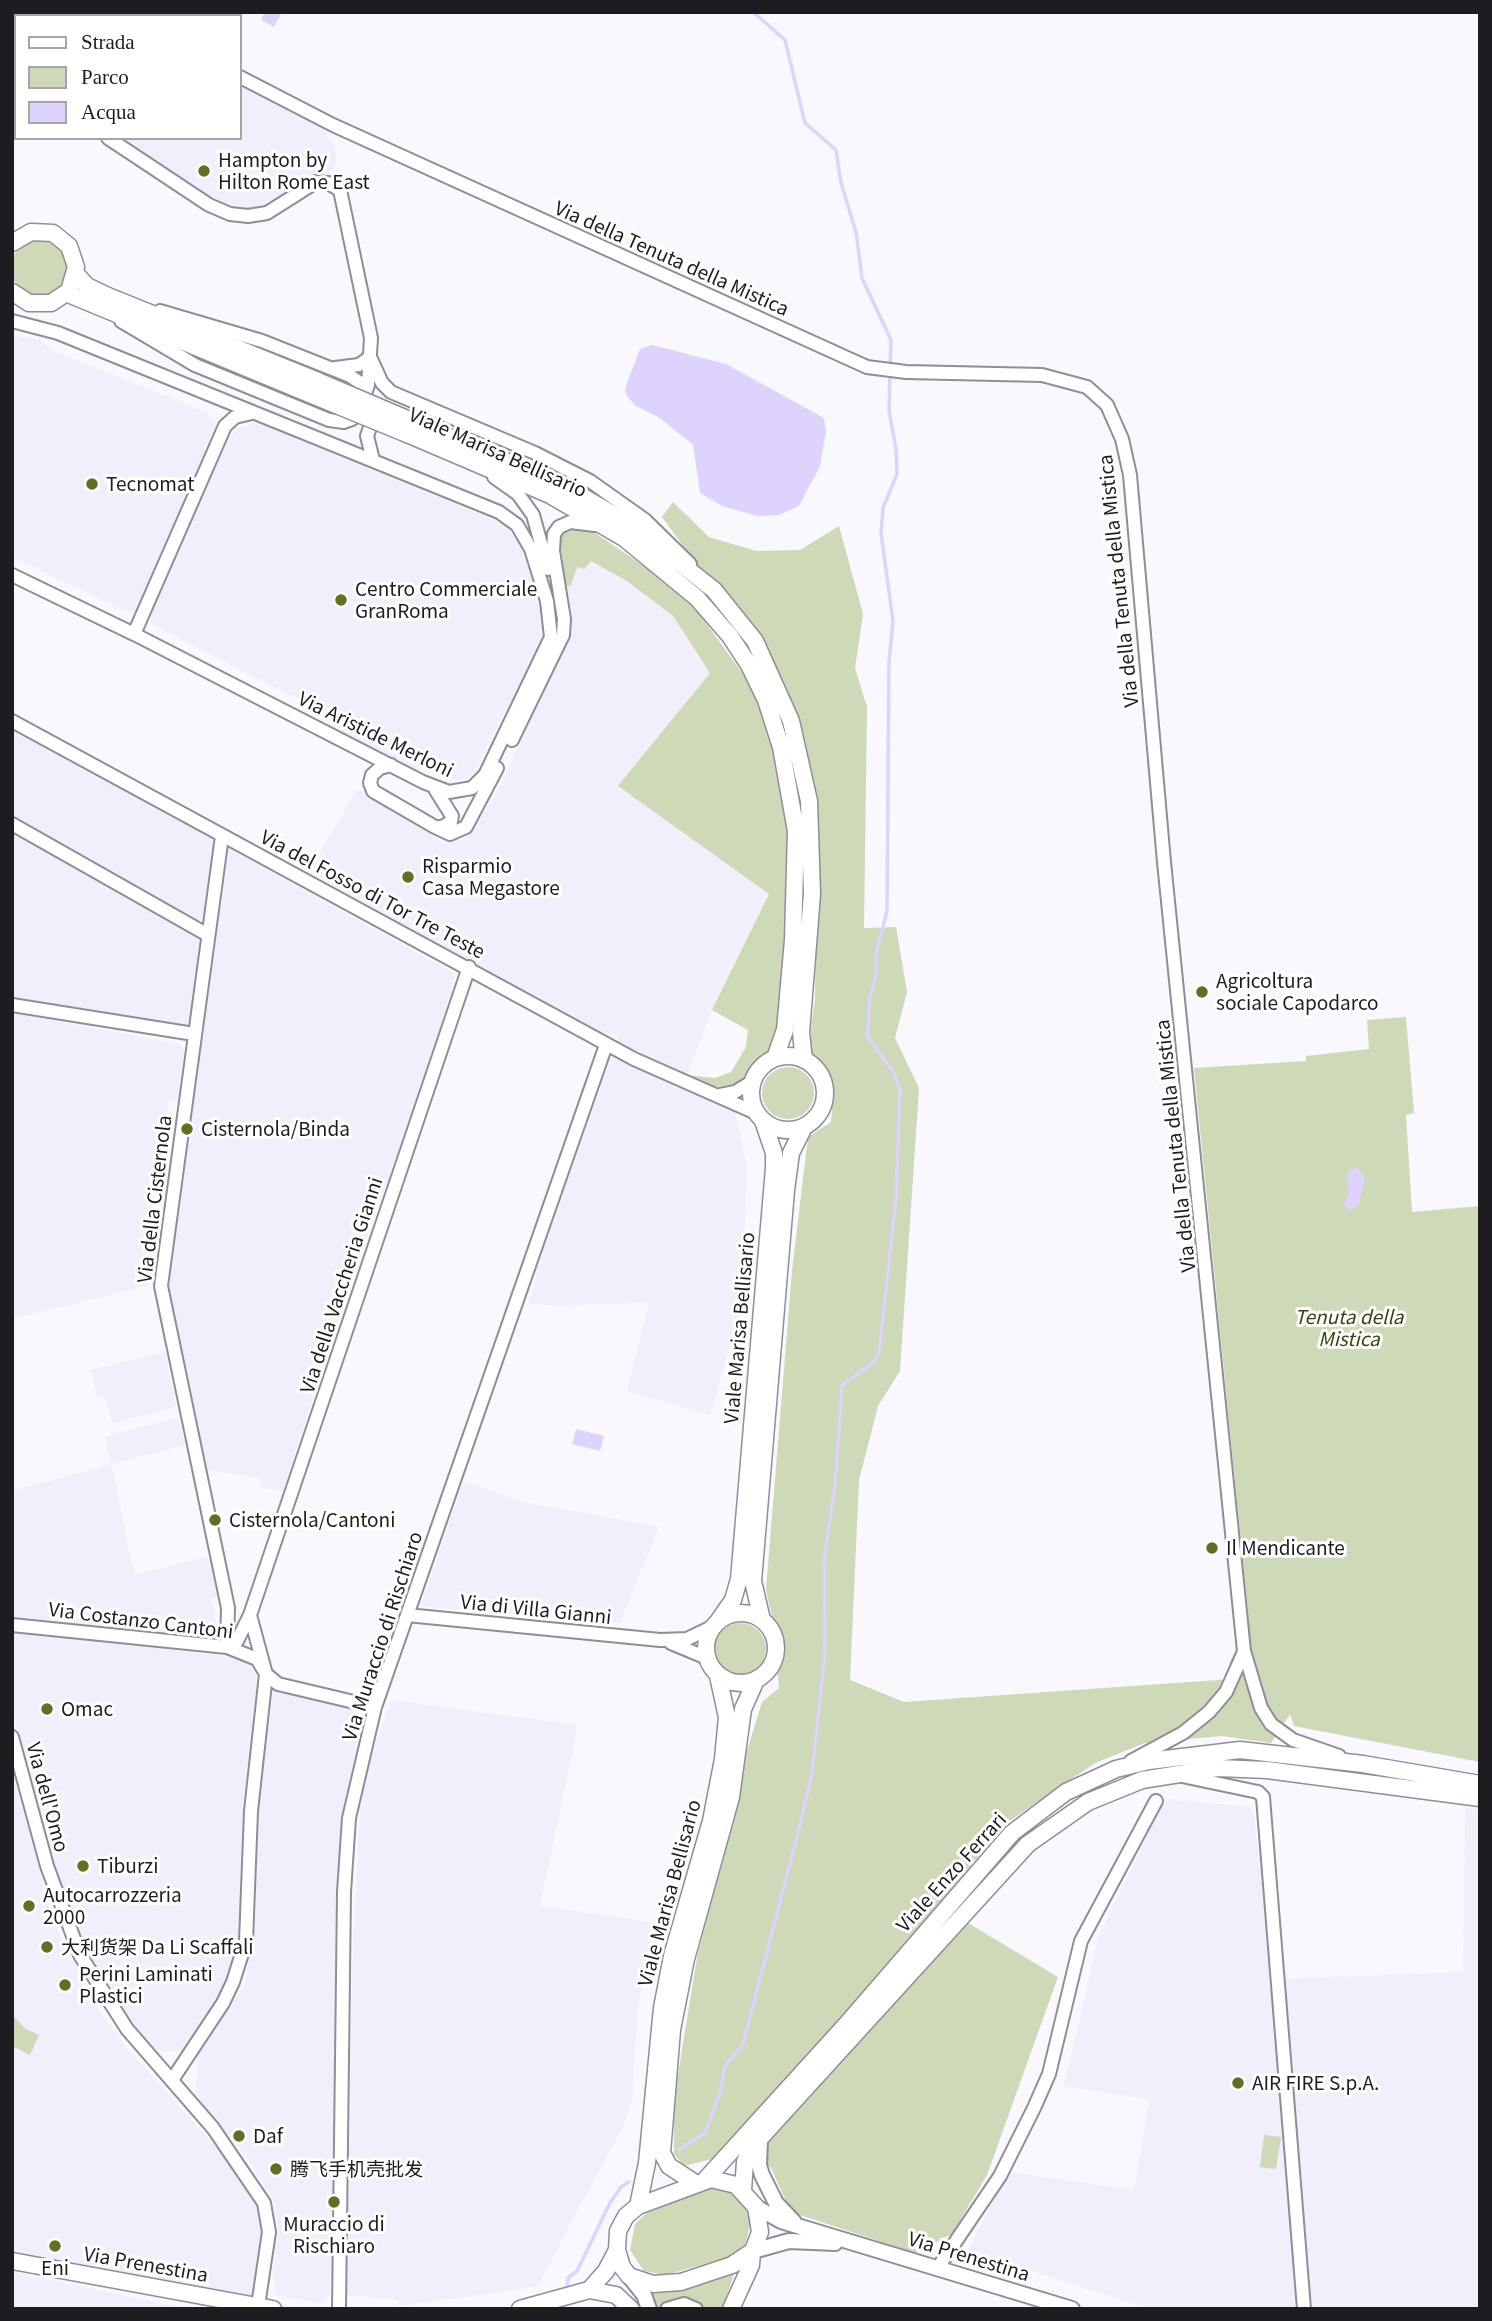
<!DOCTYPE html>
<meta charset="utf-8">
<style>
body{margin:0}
#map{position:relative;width:1492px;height:2321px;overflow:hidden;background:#f9f8fe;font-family:Georgia,serif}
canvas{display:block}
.frame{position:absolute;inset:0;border:14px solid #1d1c21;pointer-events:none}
.legend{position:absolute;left:14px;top:14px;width:228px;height:126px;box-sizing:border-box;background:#fff;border:2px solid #a5a4a6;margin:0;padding:9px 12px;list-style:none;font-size:21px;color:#1d1c21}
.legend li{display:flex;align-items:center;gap:14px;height:35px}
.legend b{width:35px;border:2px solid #a5a4a6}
</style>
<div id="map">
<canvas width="1492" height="2321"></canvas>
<div class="frame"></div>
<ul class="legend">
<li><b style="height:9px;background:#fff"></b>Strada</li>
<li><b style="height:19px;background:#cdd9b7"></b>Parco</li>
<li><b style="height:19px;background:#ded3fd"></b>Acqua</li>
</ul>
</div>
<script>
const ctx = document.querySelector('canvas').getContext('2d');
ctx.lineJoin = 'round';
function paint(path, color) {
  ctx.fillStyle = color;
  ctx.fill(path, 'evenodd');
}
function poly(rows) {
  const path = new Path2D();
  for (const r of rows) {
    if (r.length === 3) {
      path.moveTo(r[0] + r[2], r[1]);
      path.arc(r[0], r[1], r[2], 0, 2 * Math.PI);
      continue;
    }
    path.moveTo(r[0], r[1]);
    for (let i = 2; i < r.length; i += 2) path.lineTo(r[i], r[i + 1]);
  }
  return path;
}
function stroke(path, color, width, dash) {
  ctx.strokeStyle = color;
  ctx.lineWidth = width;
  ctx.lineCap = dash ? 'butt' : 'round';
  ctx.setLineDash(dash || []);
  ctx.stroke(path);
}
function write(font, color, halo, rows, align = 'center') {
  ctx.font = font + ' Georgia,"Noto Sans SC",serif';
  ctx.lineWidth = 6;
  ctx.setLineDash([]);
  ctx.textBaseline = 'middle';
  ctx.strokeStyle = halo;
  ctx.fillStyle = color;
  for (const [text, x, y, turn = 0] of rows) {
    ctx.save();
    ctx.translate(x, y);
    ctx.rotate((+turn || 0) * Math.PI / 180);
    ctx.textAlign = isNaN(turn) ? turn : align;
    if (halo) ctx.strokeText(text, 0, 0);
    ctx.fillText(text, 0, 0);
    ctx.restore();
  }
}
paint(poly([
 [240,81,319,122,334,147,337,159,334,169,259,211,232,210,117,138,240,138],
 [12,335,40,340,56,352,208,413,216,424,215,435,204,446,208,455,197,480,187,484,188,498,138,614,133,614,12,557],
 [255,422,493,520,506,527,522,547,541,601,543,623,540,644,471,777,456,781,423,764,418,773,340,734,344,723,150,623,151,607,229,439,235,430],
 [591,561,627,581,673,616,710,673,619,786,769,894,712,1010,687,1075,617,1041,619,1035,596,1031,309,872,357,789,442,842,464,839,473,832,498,790,565,650,570,619,566,587,571,584,577,566],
 [12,728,216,839,204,918,193,921,12,818],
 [12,832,201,941,190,1030,12,999],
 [229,849,455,974,431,1062,348,1288,283,1491,260,1487,261,1478,207,1470,168,1287],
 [12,1013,179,1044,184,1049,177,1101,169,1100,161,1150,154,1205,162,1218,154,1261,150,1262,150,1285,12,1319],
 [613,1053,735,1112,747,1166,742,1303,710,1415,627,1391,649,1302,561,1306,529,1304,543,1250],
 [165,1352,176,1407,112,1423,105,1396,97,1397,91,1370],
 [178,1417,185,1445,112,1464,134,1575,208,1556,217,1597,211,1599,217,1625,211,1637,12,1619,12,1491,111,1464,105,1437],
 [464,1481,518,1501,659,1527,620,1623,421,1606],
 [12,1631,245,1659,258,1680,245,1814,242,1914,235,1954,222,1992,182,2052,148,2049,94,1969,69,1916,12,1707],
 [273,1690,365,1712,344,1804,339,1872,335,1941,335,2177,330,2294,322,2303,277,2296,273,2273,278,2231,274,2203,250,2162,195,2096,199,2054,245,1985,253,1931,256,1809,267,1713],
 [391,1700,578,1725,540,1906,658,1923,638,2006,632,2100,624,2124,537,2287,398,2306,398,2300,347,2295,352,1974,359,1820,367,1768],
 [12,1770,53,1920,92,1999,124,2045,231,2164,258,2201,266,2229,254,2298,12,2254,12,2046,30,2054,26,2029,12,2015],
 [1165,1799,1252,1807,1277,1979,1463,1972,1465,1807,1480,1809,1480,2309,1151,2309,967,2251,1009,2172,1134,2190,1149,2099,1064,2086,1099,1936],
 [12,2272,188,2309,12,2309]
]), '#f2eefc');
paint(poly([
 [39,268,28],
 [673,502,709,537,756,551,800,550,839,526,863,614,855,668,867,707,864,928,896,927,907,992,895,1038,919,1088,900,1371,878,1406,859,1480,850,1680,904,1702,1232,1679,1229,1664,1249,1622,1194,1068,1306,1061,1306,1056,1369,1049,1367,1020,1406,1017,1414,1113,1406,1115,1412,1212,1480,1206,1480,1762,1294,1726,1290,1714,1271,1743,1222,1736,1145,1743,1095,1763,1005,1824,931,1914,968,1923,1058,1977,987,2175,952,2234,915,2253,791,2212,771,2168,733,2135,712,2159,684,2166,674,2154,674,2099,697,1958,746,1754,762,1702,779,1688,774,1626,766,1590,792,1271,808,1137,831,1122,834,1084,808,1055,815,998,818,804,783,682,662,517],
 [577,526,586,527,684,593,754,689,770,731,789,822,793,866,777,1044,745,1081,736,1086,710,1087,684,1079,687,1075,715,1078,731,1072,746,1047,748,1030,712,1010,769,894,618,786,710,673,673,616,627,581,591,561,584,569,577,567,571,585,566,587,560,539,567,530],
 [788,1093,26],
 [740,1649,26],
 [12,2015,26,2029,39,2035,30,2055,12,2046],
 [1264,2135,1281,2137,1276,2169,1260,2167],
 [709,2188,727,2190,745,2204,751,2221,745,2246,730,2257,665,2275,644,2271,630,2250,635,2224,647,2213],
 [735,2271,722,2309,704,2309,697,2303,682,2299,656,2309,649,2292,671,2291]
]), '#cdd9b7');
paint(poly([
 [265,12,282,12,274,27,261,20],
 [652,345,726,364,824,418,826,432,820,466,799,506,779,515,757,516,722,506,700,493,693,445,660,418,636,406,626,395,625,388,640,349],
 [1358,1168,1365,1177,1359,1204,1350,1211,1344,1204,1349,1192,1347,1175,1351,1169],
 [576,1429,604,1436,600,1451,572,1444]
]), '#ded3fd');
stroke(poly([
 [678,2150,705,2133,720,2093,725,2066,743,2044,799,1829,812,1773,825,1652,824,1560,835,1486,842,1385,871,1365,879,1354,896,1199,900,1089,894,1073,867,1036,870,998,876,975,876,954,887,911,889,662,893,621,881,533,883,508,897,474,896,449,889,411,891,340,862,278,856,232,841,183,836,150,805,123,785,40,753,12],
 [567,2290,568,2278,577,2271,610,2203,621,2187,629,2182]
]), '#ded3fd', 3.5);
const minor = poly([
 [114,12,119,16],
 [57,16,58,12],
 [240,77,333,125,867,367,906,372,1042,375,1087,387,1107,405,1122,439,1130,475,1164,862,1244,1651,1261,1708,1271,1724,1293,1740,1339,1756],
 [108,138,209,205,230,214,248,216,267,213,316,182,328,183,340,190,371,338,368,385,360,408,352,419,344,422,329,420,195,365,121,321],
 [160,311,262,341,350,376,359,382,364,396],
 [12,321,58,333,499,512,517,525,531,549,547,601,551,637,485,775,472,788,449,792,423,782,134,634,12,575],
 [371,359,382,383,391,392,535,453,590,481,645,520,690,564],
 [335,368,359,365,370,357],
 [373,460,367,436,375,413],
 [494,477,518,494,533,515,548,569],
 [134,634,225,426,235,417,252,413],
 [12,721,634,1059,756,1113],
 [512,740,563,635,564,619,553,551,554,534,559,527,570,522,595,525],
 [391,765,380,768,372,775,370,783,373,791,435,827,442,827,451,822,452,816,435,789],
 [12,824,208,935],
 [435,827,450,834,466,827,497,768],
 [222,836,161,1286,228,1608,227,1647],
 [12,1005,194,1034],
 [720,1095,735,1092,753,1081],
 [407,1615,660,1640,687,1639,712,1627],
 [12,1625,227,1647,257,1659,266,1674,278,1684,375,1707],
 [671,1643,707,1658],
 [227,1647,237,1641,250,1615,469,967],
 [12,1737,47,1866,80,1955,127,2029,213,2128,264,2203,269,2232,258,2306],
 [1131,1761,1183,1733,1209,1712,1226,1692,1244,1652],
 [1182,1776,1258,1792,1263,1797,1304,2309],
 [172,2080,223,2003,233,1982,246,1941,251,1811,266,1674,250,1615],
 [937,2269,1000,2176,1034,2108,1049,2074,1081,1941,1156,1801],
 [339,2309,344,1892,349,1818,375,1707,606,1045],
 [667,2309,684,2304,696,2309]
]);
const tertiary = poly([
 [760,2141,759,2165,762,2175,776,2203,794,2222],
 [756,2207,781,2221,1072,2309],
 [753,2251,789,2241,835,2243],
 [629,2276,644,2295,649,2309]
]);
const secondary = poly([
 [12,243,31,232,53,233,69,246,76,267,69,291,51,303,29,303,12,292],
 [76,274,87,286,108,296,318,381],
 [66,293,312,395],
 [412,421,564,486,633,526,714,590,755,641,791,721,809,801,812,894,801,1033,804,1060],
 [407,434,550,495,624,538,697,598,730,636,749,665,766,700,781,747,796,831,793,940,785,1030,775,1058],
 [788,1093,37],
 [741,1648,35],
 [719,1620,733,1600,739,1579,774,1168,774,1153,763,1121],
 [762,1620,753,1581,786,1190,791,1153,804,1127],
 [706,2179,845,2026,1012,1833,1066,1792,1116,1769,1149,1761,1240,1750,1363,1764,1480,1784],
 [711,2179,736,2185,756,2207,760,2232,753,2251,732,2265,681,2282,653,2284,629,2276,622,2267,617,2250,618,2231,626,2216,638,2206,711,2179],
 [695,2183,669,2166,662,2153,672,2030,686,1959,731,1797,743,1709,756,1680],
 [743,2190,745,2162,751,2148,1028,1844,1088,1802,1142,1780,1217,1768,1267,1770,1480,1798],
 [638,2206,647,2163,662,2008,672,1956,711,1821,723,1759,727,1717,718,1676],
 [12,2261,273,2309],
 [589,2290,616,2295,631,2309],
 [520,2309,589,2290,606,2271,617,2250],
 [731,2309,751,2265,752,2252]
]);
stroke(minor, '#908c9a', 16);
stroke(tertiary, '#908c9a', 18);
stroke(secondary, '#908c9a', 19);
stroke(minor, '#fff', 12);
stroke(tertiary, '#fff', 14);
stroke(secondary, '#fff', 16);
const secondaryBridge = poly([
 [318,381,412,421],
 [312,395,407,434]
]);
stroke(secondaryBridge, '#908c9a', 19, []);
stroke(secondaryBridge, '#fff', 16);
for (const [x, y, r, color] of [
 [204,171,7,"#5c7222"],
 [92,484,7,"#5c7222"],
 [341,600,7,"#5c7222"],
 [408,877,7,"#5c7222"],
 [1202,992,7,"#5c7222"],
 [187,1129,7,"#5c7222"],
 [215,1520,7,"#5c7222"],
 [1212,1548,7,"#5c7222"],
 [47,1709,7,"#5c7222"],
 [83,1866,7,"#5c7222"],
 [29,1906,7,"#5c7222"],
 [47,1947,7,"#5c7222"],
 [65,1985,7,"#5c7222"],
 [1238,2083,7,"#5c7222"],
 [239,2136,7,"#5c7222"],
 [276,2169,7,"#5c7222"],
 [334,2202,7,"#5c7222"],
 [55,2246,7,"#5c7222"]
]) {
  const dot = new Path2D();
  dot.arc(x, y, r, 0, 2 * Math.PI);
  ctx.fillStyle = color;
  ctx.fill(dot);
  stroke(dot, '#fff', 2.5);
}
write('19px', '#1d1c21', '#fff', [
 ["Hampton by",218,160],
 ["Hilton Rome East",218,182],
 ["Tecnomat",106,484],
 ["Centro Commerciale",355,589],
 ["GranRoma",355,611],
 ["Risparmio",422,866],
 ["Casa Megastore",422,888],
 ["Agricoltura",1216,981],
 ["sociale Capodarco",1216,1003],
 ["Cisternola/Binda",201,1129],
 ["Cisternola/Cantoni",229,1520],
 ["Il Mendicante",1226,1548],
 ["Omac",61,1709],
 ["Tiburzi",97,1866],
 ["Autocarrozzeria",43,1895],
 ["2000",43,1917],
 ["大利货架 Da Li Scaffali",61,1947],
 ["Perini Laminati",79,1974],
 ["Plastici",79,1996],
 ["AIR FIRE S.p.A.",1252,2083],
 ["Daf",253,2136],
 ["腾飞手机壳批发",290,2169],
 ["Muraccio di",334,2224,"center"],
 ["Rischiaro",334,2246,"center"],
 ["Eni",55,2268,"center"]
], 'left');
write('19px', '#1d1c21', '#fff', [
 ["Via della Tenuta della Mistica",672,258,24],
 ["Viale Marisa Bellisario",498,452,24],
 ["Via della Tenuta della Mistica",1118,581,-96],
 ["Via Aristide Merloni",376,734,26],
 ["Via del Fosso di Tor Tre Teste",373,894,28],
 ["Via della Tenuta della Mistica",1175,1146,-96],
 ["Via della Cisternola",154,1199,-83],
 ["Via della Vaccheria Gianni",341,1285,-72],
 ["Viale Marisa Bellisario",739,1328,-85],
 ["Via di Villa Gianni",536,1609,6],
 ["Via Costanzo Cantoni",141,1620,7],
 ["Via Muraccio di Rischiaro",382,1636,-72],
 ["Via dell'Omo",48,1797,75],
 ["Viale Enzo Ferrari",951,1872,-48],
 ["Viale Marisa Bellisario",669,1893,-75],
 ["Via Prenestina",969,2256,17],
 ["Via Prenestina",146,2264,10]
]);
write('italic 19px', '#36460b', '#fff', [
 ["Tenuta della",1349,1317],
 ["Mistica",1349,1339]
]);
</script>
